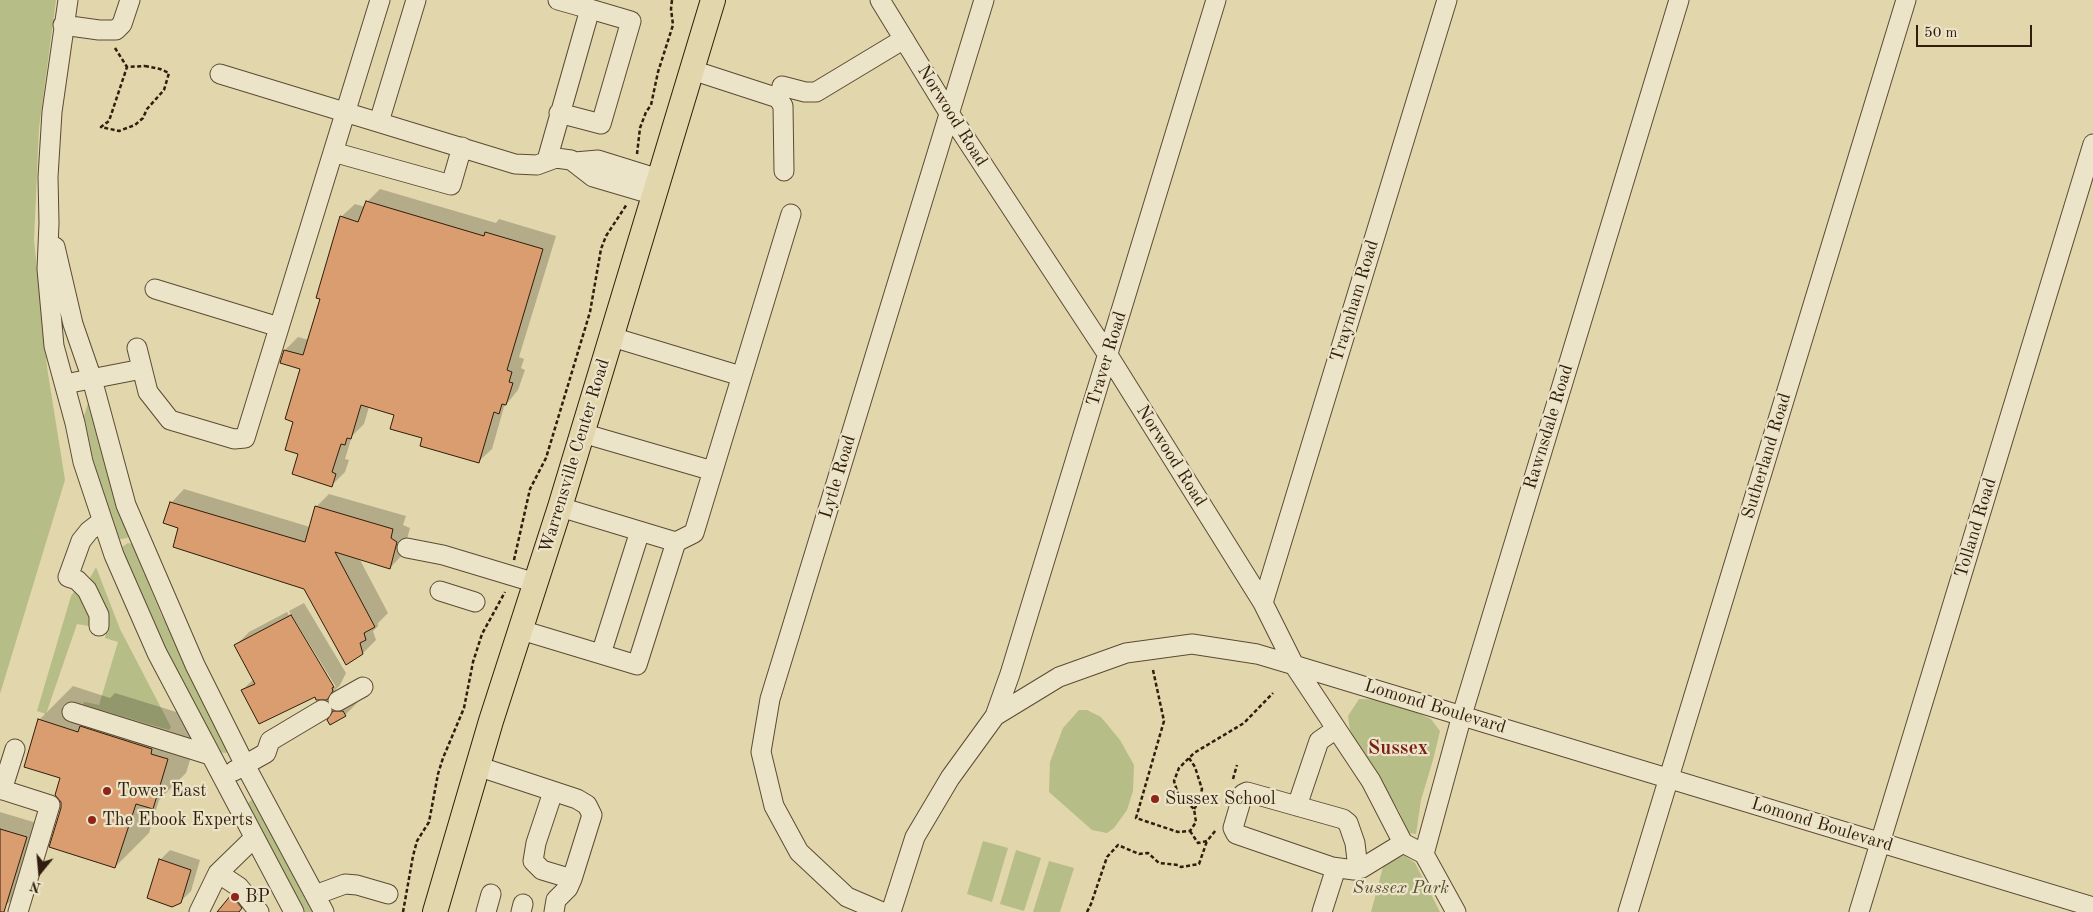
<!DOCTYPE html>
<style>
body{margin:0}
#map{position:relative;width:2093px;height:912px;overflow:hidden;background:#e2d6ac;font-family:"Old Standard TT",serif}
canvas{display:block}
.north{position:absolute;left:15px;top:847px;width:50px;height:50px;-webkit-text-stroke:4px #ece4c9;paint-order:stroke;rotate:197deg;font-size:14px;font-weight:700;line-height:20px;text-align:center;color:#301d0b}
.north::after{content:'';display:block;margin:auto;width:18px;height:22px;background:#301d0b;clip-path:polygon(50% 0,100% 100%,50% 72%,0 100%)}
.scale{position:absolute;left:1916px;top:25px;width:116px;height:22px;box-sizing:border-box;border:2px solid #301d0b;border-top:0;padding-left:6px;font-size:15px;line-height:18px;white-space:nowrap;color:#301d0b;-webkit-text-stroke:4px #ece4c9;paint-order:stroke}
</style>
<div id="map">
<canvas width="2093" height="912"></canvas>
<div class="north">N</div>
<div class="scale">50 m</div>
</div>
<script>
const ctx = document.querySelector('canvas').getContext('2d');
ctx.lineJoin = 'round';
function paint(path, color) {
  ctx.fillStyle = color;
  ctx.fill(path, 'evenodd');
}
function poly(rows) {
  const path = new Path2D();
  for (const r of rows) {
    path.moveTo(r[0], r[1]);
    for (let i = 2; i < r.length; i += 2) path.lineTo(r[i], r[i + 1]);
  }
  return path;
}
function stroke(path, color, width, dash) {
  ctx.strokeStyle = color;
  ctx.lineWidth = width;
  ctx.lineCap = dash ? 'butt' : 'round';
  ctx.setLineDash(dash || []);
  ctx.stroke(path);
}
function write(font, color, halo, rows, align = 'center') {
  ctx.font = font + ' "Old Standard TT",serif';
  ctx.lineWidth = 4.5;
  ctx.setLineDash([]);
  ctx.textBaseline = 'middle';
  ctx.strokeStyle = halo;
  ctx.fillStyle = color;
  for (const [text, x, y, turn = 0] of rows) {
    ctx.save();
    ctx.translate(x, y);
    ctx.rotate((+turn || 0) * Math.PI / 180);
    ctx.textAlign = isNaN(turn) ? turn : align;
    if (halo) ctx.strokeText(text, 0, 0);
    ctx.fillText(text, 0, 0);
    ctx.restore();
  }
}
paint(poly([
 [0,0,56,0,39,128,34,240,47,367,65,480,0,694],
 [89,400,130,535,127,538,117,540,96,475,84,416],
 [128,543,132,544,161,614,229,750,226,753,217,752,186,694,119,549],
 [96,567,120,629,171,727,169,730,84,705,83,703,85,702,99,705,118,642,105,638,109,619,90,578],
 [74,592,82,596,91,621,89,626,77,624,46,714,37,711,71,596],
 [1359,699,1389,700,1431,719,1440,731,1433,760,1421,800,1416,834,1408,833,1399,811,1382,786,1350,730,1348,716],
 [1079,710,1087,710,1101,717,1120,740,1134,765,1133,791,1127,810,1114,828,1107,833,1092,830,1049,792,1050,762,1063,728],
 [251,800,257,801,317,912,301,912,245,807],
 [983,841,1008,848,992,902,967,894],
 [1016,850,1041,858,1024,911,1000,904],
 [1404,855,1415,863,1440,912,1371,912,1383,867],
 [1049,861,1074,868,1060,912,1033,912]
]), '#b7bd87');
paint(poly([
 [380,189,496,223,499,219,556,236,519,357,524,359,521,368,525,370,518,390,504,407,492,449,478,462,424,437,396,414,369,407,364,424,352,436,345,459,349,460,345,472,332,485,295,421,301,368,285,350,298,337,309,340,341,217,355,204,365,207,367,202],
 [184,489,310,527,316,507,329,494,406,516,403,525,410,528,403,554,390,568,359,558,388,613,378,623,378,626,373,631,376,640,363,653,305,588,179,527,171,503],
 [304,603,346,673,340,685,326,699,315,695,242,690,254,679,236,645,249,632,287,612,333,687,336,687,289,611],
 [73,686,110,698,115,693,186,715,201,725,186,773,159,800,149,833,115,867,62,808,61,777,39,720],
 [348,698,357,698,358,702,345,715,334,712],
 [0,812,40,824,19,893,5,906,0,904],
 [170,850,200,860,191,891,180,902,160,860],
 [235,894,244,905,238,912,219,912]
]), '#0003');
const building = poly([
 [366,201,484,236,485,232,543,249,507,370,512,372,509,382,513,383,506,405,502,404,499,414,494,412,479,463,420,446,422,438,390,429,394,415,361,405,351,439,347,438,345,445,341,444,332,472,336,474,332,487,292,474,298,454,285,450,293,422,285,419,300,369,280,363,284,350,303,355,320,299,316,298,340,216,358,222,366,201],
 [170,502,305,542,315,506,393,529,391,538,397,542,390,569,335,552,375,627,364,633,366,640,360,643,363,654,346,665,304,589,173,547,178,528,163,523,170,502],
 [291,615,334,687,332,688,333,691,327,700,316,700,315,697,259,724,241,690,255,684,234,645,291,615],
 [333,711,343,711,346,716,330,725,327,720,333,711],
 [38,719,78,732,80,726,152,749,151,754,168,759,153,809,136,804,115,868,49,847,61,808,61,802,55,795,60,778,24,767,38,719],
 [0,829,27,837,4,912,0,912,0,829],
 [159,859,191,870,181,903,172,907,147,898,159,859],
 [231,895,242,908,239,912,217,912,231,895]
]);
paint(building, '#da9d70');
stroke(building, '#301d0b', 1);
const minor = poly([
 [68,0,52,112,48,177,49,223,47,269,54,346,75,423,83,462,114,555,157,653,294,912],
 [880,0,949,113,1108,355,1263,603,1294,665,1371,781,1403,843,1424,854,1456,912],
 [63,25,99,30,116,30,122,24,130,0],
 [692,70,778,98,783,106,784,171],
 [220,74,515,164,537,165,556,158,571,160,593,177,654,195],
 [782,86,805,92,816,92,904,39],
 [559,113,601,124,631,21,590,9],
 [379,122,416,0],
 [333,152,451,185,462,147],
 [547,160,590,9,558,0],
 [575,162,598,160,659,179],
 [55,247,73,324,92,379,126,505,195,665,245,765,324,912],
 [155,289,279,327],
 [612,337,741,376],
 [137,348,148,392,170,420,234,439,245,438,380,0],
 [65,384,142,369],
 [582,433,713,471],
 [560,507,676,542,694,533,791,214],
 [407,548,443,555,536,583],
 [440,591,475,602],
 [1263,603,1447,0],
 [99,626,99,615,87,590,77,580,68,577,81,541,89,531,102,521],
 [521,630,637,665,676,542],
 [601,654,640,531],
 [338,701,363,687],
 [72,712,210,755],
 [995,716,1010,674,1216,0],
 [477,766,577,799,587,805,592,815,572,879,568,888,556,900,554,912],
 [234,771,266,753,270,741,322,710],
 [0,789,50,805,18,912],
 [2,790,15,749],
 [553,792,536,843,533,861,542,870,572,879],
 [1297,806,1319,741,1336,729],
 [1424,854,1462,715,1679,0],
 [1358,869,1355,843,1348,823,1343,819,1247,792,1243,794,1233,828,1236,834,1332,867,1354,870,1362,868,1403,843],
 [218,873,239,887,259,912],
 [315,895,345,884,357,885,388,894],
 [199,912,218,873,254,838],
 [486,912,491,894],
 [521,912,523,904],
 [882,912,847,897,799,852,774,806,761,752,770,699,984,0],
 [891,912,915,837,950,778,995,716,1059,677,1126,653,1192,644,1257,654,1294,665,2093,907],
 [1322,912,1336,868],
 [1628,912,1906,0],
 [1859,912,2093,144]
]);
const major = poly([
 [435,912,491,721,560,507,713,0]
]);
stroke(minor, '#5c4b33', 21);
stroke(major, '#301d0b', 26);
stroke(poly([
 [115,48,127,67],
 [145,66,160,69,169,73,164,90,147,109,143,118,135,125,119,131,101,127,109,121,127,67,145,66],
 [637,154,640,128,646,112,651,105,658,72,673,25,671,9,672,0],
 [514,560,530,489,546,458,590,312,601,249,606,236,627,204],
 [1153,670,1164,721,1136,818,1178,832,1190,831,1196,822,1194,809,1178,794,1174,781,1179,768,1194,753,1244,723,1273,693],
 [1189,758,1195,767,1202,789,1199,802,1194,809],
 [1233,779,1237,765],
 [1190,831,1198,843,1207,841,1216,830],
 [403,912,413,856,417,841,429,822,438,774,443,758,464,708,473,662,482,634,505,592],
 [1087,912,1091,904,1107,857,1118,845,1139,854,1148,853,1159,863,1178,865,1181,867,1199,864,1207,841]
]), '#301d0b', 2.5, [4, 2.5]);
stroke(minor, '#ece4c9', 19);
stroke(major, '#e2d6ac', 24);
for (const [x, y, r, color] of [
 [107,791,5,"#8f2418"],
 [1155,799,5,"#8f2418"],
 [92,820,5,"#8f2418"],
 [235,897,5,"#8f2418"]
]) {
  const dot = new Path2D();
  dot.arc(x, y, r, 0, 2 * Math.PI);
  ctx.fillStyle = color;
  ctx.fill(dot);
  stroke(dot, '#ece4c9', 2);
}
write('18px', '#301d0b', '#ece4c9', [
 ["Norwood Road",952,116,58],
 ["Traynham Road",1355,301,-73],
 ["Traver Road",1107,359,-73],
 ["Rawnsdale Road",1549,427,-73],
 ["Warrensville Center Road",575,456,-73],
 ["Norwood Road",1171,456,58],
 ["Sutherland Road",1767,456,-73],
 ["Lytle Road",838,477,-73],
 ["Tolland Road",1976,528,-73],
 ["Lomond Boulevard",1435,707,17],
 ["Lomond Boulevard",1822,825,17]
]);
write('18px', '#301d0b', '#ece4c9', [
 ["Tower East",117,791],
 ["Sussex School",1165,799],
 ["The Ebook Experts",102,820],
 ["BP",245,897]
], 'left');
write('italic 18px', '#584d30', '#ece4c9', [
 ["Sussex Park",1401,888]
]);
write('bold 20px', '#7a1f14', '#ece4c9', [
 ["Sussex",1398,749]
]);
</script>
